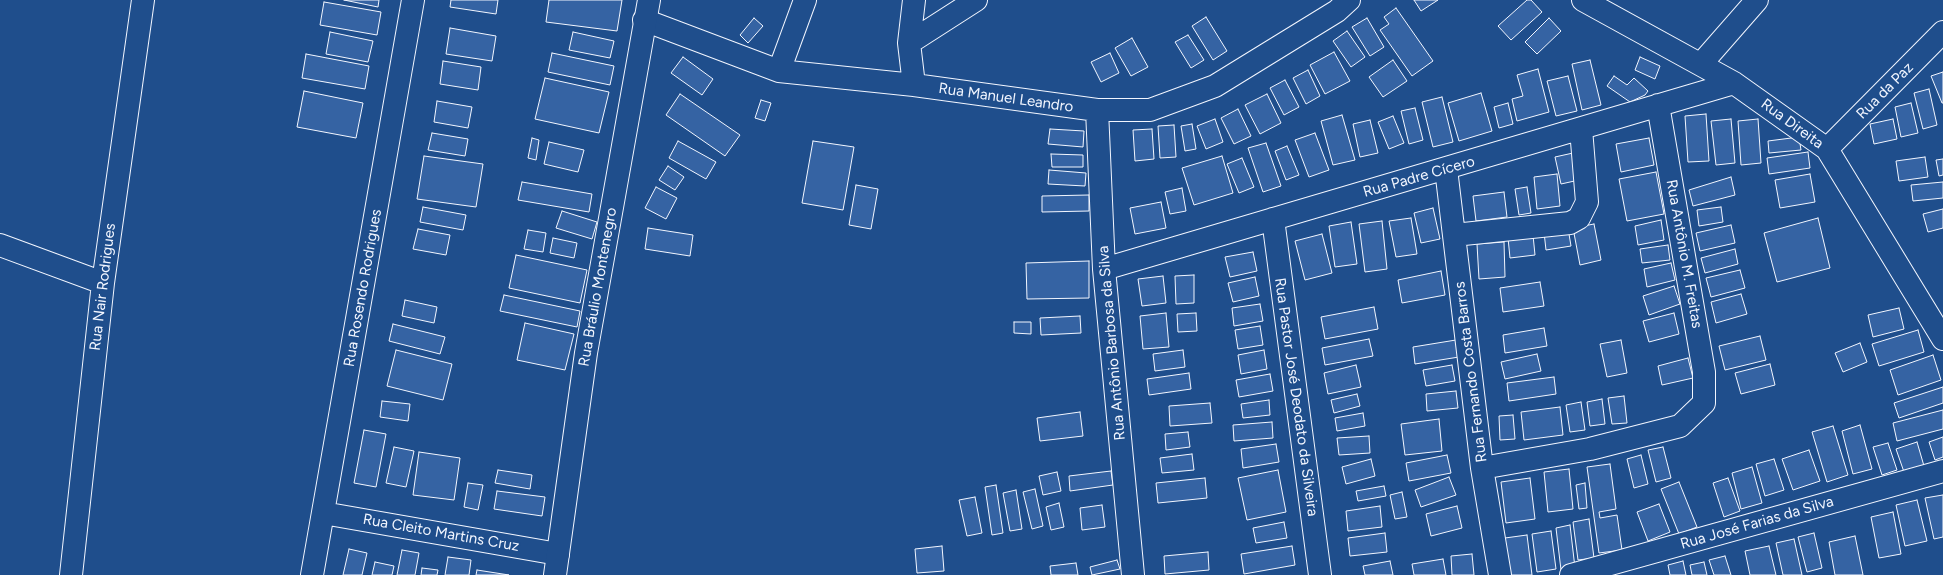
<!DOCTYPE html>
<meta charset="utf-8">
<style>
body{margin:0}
canvas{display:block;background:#1f4e8c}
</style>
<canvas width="1943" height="575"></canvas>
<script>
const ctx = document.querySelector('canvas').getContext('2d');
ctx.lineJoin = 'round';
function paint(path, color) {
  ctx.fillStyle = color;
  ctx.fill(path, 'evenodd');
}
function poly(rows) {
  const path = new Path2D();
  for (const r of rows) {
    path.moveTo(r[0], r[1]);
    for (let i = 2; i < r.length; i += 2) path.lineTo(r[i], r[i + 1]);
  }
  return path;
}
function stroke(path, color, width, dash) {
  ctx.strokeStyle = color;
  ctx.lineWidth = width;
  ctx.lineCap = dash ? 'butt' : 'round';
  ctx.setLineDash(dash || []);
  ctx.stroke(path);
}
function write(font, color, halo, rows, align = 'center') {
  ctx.font = font + ' Figtree,sans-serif';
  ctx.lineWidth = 3;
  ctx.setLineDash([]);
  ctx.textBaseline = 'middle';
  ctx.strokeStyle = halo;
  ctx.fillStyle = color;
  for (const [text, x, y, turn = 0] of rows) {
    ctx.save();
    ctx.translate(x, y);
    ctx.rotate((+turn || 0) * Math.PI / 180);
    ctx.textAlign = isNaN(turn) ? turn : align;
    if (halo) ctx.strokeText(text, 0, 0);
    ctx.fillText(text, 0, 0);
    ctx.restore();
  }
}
const building = poly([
 [344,0,379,0,378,7,344,0],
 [451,0,498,0,496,14,450,7,451,0],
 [549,0,622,0,617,31,546,22,549,0],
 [1414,0,1438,0,1421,11,1414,0],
 [1527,0,1531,0,1542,12,1511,40,1498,26,1527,0],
 [324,2,381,12,377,35,320,25,324,2],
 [1396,8,1433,61,1412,76,1380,30,1389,24,1384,17,1396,8],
 [1206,17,1227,51,1213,60,1192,26,1206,17],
 [754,18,763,26,748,43,740,35,754,18],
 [1367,18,1384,47,1370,56,1352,27,1367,18],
 [1549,18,1561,31,1537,54,1525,42,1549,18],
 [450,28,496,36,492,61,446,54,450,28],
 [1347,31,1365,57,1351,67,1333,41,1347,31],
 [330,32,373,41,368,62,326,54,330,32],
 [573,32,614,41,610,58,569,50,573,32],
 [1188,35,1204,60,1191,68,1175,42,1188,35],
 [1132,38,1148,67,1131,76,1115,48,1132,38],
 [1334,52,1350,81,1325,94,1310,65,1334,52],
 [552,53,614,66,610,85,548,72,552,53],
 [1110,53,1119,73,1101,82,1091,62,1110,53],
 [306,54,369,66,365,89,302,78,306,54],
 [683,57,713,79,702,95,671,73,683,57],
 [1640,57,1660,66,1655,79,1635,70,1640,57],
 [1393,60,1407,81,1383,97,1369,77,1393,60],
 [1590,60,1601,105,1582,110,1572,64,1590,60],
 [443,61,481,67,478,90,440,84,443,61],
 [1538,69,1549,112,1517,121,1512,99,1523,96,1517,75,1538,69],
 [1308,70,1320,96,1306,104,1293,78,1308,70],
 [1943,72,1943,103,1942,103,1931,76,1943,72],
 [1568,76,1577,111,1556,116,1547,81,1568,76],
 [1614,76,1627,85,1634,78,1648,91,1645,95,1630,102,1607,86,1614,76],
 [545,78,609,92,599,133,535,119,545,78],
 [1285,80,1299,107,1284,115,1270,88,1285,80],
 [1929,89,1937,125,1923,129,1914,93,1929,89],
 [304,91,363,103,356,138,297,127,304,91],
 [1481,93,1492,131,1459,141,1448,103,1481,93],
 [680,94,740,135,725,156,666,115,680,94],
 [1267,94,1281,123,1260,134,1245,105,1267,94],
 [1442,97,1453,142,1433,147,1422,102,1442,97],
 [761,100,771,103,765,121,755,118,761,100],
 [437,101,472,107,468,128,434,122,437,101],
 [1508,103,1513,124,1499,128,1494,107,1508,103],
 [1911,103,1918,133,1901,137,1895,107,1911,103],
 [1415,108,1423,140,1409,144,1401,111,1415,108],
 [1238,109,1251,136,1234,144,1221,118,1238,109],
 [1706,114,1709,161,1688,162,1685,116,1706,114],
 [1342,115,1355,160,1333,165,1321,121,1342,115],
 [1393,116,1404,143,1389,149,1378,122,1393,116],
 [1215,119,1223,142,1206,149,1197,126,1215,119],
 [1731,119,1735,163,1716,165,1711,121,1731,119],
 [1758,119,1761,163,1741,165,1738,121,1758,119],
 [1893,119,1897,139,1874,144,1870,124,1893,119],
 [1370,120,1378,153,1360,157,1353,124,1370,120],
 [1192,124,1196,149,1185,151,1181,126,1192,124],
 [1174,125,1176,157,1160,158,1158,126,1174,125],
 [1050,129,1084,131,1083,147,1048,144,1050,129],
 [1152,129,1154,159,1135,161,1133,130,1152,129],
 [432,133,468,139,465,156,428,150,432,133],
 [1315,133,1329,170,1309,177,1295,140,1315,133],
 [1799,137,1801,150,1769,153,1768,141,1799,137],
 [532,138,539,140,536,160,528,158,532,138],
 [1649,138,1654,165,1621,172,1616,144,1649,138],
 [678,141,716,162,706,179,669,158,678,141],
 [813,141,854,147,843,210,802,203,813,141],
 [549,142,584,150,578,172,544,164,549,142],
 [1266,143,1281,186,1263,192,1248,148,1266,143],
 [1287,146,1299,175,1286,180,1275,151,1287,146],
 [1808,152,1810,168,1769,174,1767,158,1808,152],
 [1573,153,1579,180,1561,184,1555,157,1573,153],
 [1051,154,1083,155,1083,167,1052,167,1051,154],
 [424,156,483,164,476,207,417,199,424,156],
 [1222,156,1233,193,1194,205,1182,168,1222,156],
 [1925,157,1928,177,1899,181,1896,161,1925,157],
 [1242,158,1254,187,1239,193,1227,164,1242,158],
 [1943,159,1943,175,1939,176,1936,160,1943,159],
 [668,166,684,177,675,190,659,180,668,166],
 [1049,170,1086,173,1085,186,1048,184,1049,170],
 [1656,172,1664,214,1627,221,1619,179,1656,172],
 [1557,174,1560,206,1537,209,1534,177,1557,174],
 [1810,174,1815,202,1780,208,1775,180,1810,174],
 [1731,177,1735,195,1693,206,1689,190,1731,177],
 [522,182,592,194,589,212,518,200,522,182],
 [1943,182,1943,198,1913,201,1911,185,1943,182],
 [856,185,878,189,871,229,849,225,856,185],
 [656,187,677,198,666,219,645,208,656,187],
 [1527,187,1531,213,1519,215,1515,189,1527,187],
 [1182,188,1186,211,1170,214,1165,192,1182,188],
 [1504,192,1507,217,1476,221,1473,196,1504,192],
 [1089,195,1089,211,1042,212,1042,196,1089,195],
 [1161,202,1166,228,1135,234,1130,208,1161,202],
 [423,207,466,215,463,230,420,222,423,207],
 [1721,207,1723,222,1699,226,1697,210,1721,207],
 [1433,208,1440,239,1421,243,1414,213,1433,208],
 [1943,209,1943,228,1928,232,1923,214,1943,209],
 [562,211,597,222,592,239,556,228,562,211],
 [1411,218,1417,254,1396,257,1389,221,1411,218],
 [1818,218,1830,268,1777,282,1764,233,1818,218],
 [1661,220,1664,240,1638,245,1635,226,1661,220],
 [1382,221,1387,269,1365,272,1359,224,1382,221],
 [1351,222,1357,264,1335,267,1329,226,1351,222],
 [1594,224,1601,260,1580,265,1573,228,1594,224],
 [1731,225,1735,243,1700,251,1696,233,1731,225],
 [648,228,693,235,690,256,645,249,648,228],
 [1568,228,1571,246,1546,250,1544,232,1568,228],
 [418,229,450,235,446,255,413,249,418,229],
 [528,230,546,233,543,252,524,249,528,230],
 [1322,234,1332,273,1305,280,1295,241,1322,234],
 [1533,235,1535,255,1510,258,1508,238,1533,235],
 [553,238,577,243,574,258,550,253,553,238],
 [1504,242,1505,277,1479,279,1477,244,1504,242],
 [1668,245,1670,260,1642,263,1640,249,1668,245],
 [1735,249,1738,264,1705,273,1701,258,1735,249],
 [1253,252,1257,271,1230,277,1225,257,1253,252],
 [516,255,587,270,580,303,509,288,516,255],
 [1089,261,1089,298,1027,299,1026,263,1089,261],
 [1671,263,1675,280,1647,287,1644,269,1671,263],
 [1740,270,1745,288,1711,297,1706,278,1740,270],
 [1441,271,1445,295,1402,303,1398,280,1441,271],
 [1194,275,1194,303,1176,304,1175,276,1194,275],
 [1163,276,1166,303,1142,306,1138,279,1163,276],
 [1255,277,1259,296,1233,302,1228,283,1255,277],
 [1540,282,1544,306,1503,312,1500,288,1540,282],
 [1674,286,1680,304,1649,315,1643,296,1674,286],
 [1741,294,1747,314,1716,323,1711,302,1741,294],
 [504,295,580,311,577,327,500,311,504,295],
 [405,300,437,307,434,323,402,316,405,300],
 [1260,304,1263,321,1234,326,1232,308,1260,304],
 [1374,307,1378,329,1325,339,1321,317,1374,307],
 [1899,308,1904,329,1873,337,1868,315,1899,308],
 [1166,313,1169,347,1143,349,1140,316,1166,313],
 [1196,313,1197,331,1178,332,1177,314,1196,313],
 [1674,313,1679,334,1649,342,1643,321,1674,313],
 [1080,316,1081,333,1041,335,1040,318,1080,316],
 [1014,322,1031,322,1031,334,1014,333,1014,322],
 [525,323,574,334,565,370,517,360,525,323],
 [393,324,445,337,440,354,389,341,393,324],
 [1260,326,1263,345,1238,349,1235,330,1260,326],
 [1544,328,1547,346,1505,353,1503,335,1544,328],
 [1918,330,1924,352,1879,366,1872,344,1918,330],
 [1760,336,1766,360,1725,370,1719,346,1760,336],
 [1369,339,1373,356,1325,365,1322,348,1369,339],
 [1456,340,1459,357,1415,364,1413,347,1456,340],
 [1621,340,1627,373,1607,377,1600,344,1621,340],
 [1860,343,1867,362,1843,372,1835,353,1860,343],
 [396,350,452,364,443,400,387,386,396,350],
 [1183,350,1185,367,1155,371,1153,354,1183,350],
 [1264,350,1267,369,1241,374,1238,355,1264,350],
 [1537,354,1541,371,1505,379,1501,362,1537,354],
 [1933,355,1941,380,1898,395,1890,370,1933,355],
 [1688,358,1693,378,1662,385,1658,366,1688,358],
 [1770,364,1775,385,1741,394,1735,373,1770,364],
 [1356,365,1361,387,1328,394,1324,373,1356,365],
 [1452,365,1455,381,1426,386,1423,370,1452,365],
 [1189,373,1191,389,1149,395,1147,379,1189,373],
 [1270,374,1273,391,1239,397,1236,380,1270,374],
 [1554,377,1556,394,1509,401,1507,383,1554,377],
 [1943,387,1943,403,1899,418,1894,403,1943,387],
 [1456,391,1458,408,1427,411,1426,394,1456,391],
 [1357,394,1360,406,1334,413,1331,400,1357,394],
 [1624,396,1627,423,1612,424,1608,398,1624,396],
 [1602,399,1605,424,1590,426,1587,402,1602,399],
 [1269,400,1270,415,1243,418,1241,404,1269,400],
 [382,401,410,404,408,421,380,417,382,401],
 [1581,402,1585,430,1570,432,1566,405,1581,402],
 [1210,403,1212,423,1170,426,1169,406,1210,403],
 [1560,407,1563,435,1524,440,1521,412,1560,407],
 [1943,410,1943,429,1897,441,1893,423,1943,410],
 [1080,412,1083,436,1040,441,1037,418,1080,412],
 [1363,413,1365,426,1337,431,1335,418,1363,413],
 [1513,415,1515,439,1500,440,1499,416,1513,415],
 [1439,419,1442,451,1405,455,1401,424,1439,419],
 [1272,422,1273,438,1234,441,1233,425,1272,422],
 [1860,425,1872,469,1853,474,1842,431,1860,425],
 [1833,426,1848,475,1827,482,1812,432,1833,426],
 [364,430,386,434,376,487,354,483,364,430],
 [1188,432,1190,447,1166,450,1165,434,1188,432],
 [1369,436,1370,453,1339,455,1337,438,1369,436],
 [1943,437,1943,457,1935,460,1929,442,1943,437],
 [1917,442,1924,466,1904,472,1896,449,1917,442],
 [1888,443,1897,470,1882,475,1873,447,1888,443],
 [1276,444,1279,462,1243,468,1241,449,1276,444],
 [394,447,414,451,406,487,386,483,394,447],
 [1663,447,1671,478,1656,482,1648,450,1663,447],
 [1809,450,1820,481,1793,490,1782,459,1809,450],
 [419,452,460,458,454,500,413,495,419,452],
 [1192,454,1194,470,1162,473,1160,458,1192,454],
 [1447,455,1451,473,1409,481,1406,463,1447,455],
 [1641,455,1648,484,1634,488,1627,459,1641,455],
 [1371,459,1375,476,1346,484,1342,467,1371,459],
 [1774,459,1784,490,1765,496,1756,464,1774,459],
 [1610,464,1616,509,1599,512,1600,518,1617,515,1622,550,1599,553,1587,467,1610,464],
 [1752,467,1762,503,1741,509,1732,473,1752,467],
 [1569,469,1573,509,1548,512,1544,472,1569,469],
 [498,470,532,475,530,489,495,483,498,470],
 [1278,470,1286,512,1247,520,1238,478,1278,470],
 [1111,471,1113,485,1070,491,1069,476,1111,471],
 [1057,472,1061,491,1043,495,1039,476,1057,472],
 [1449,477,1456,495,1421,507,1415,490,1449,477],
 [1205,478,1207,498,1158,503,1156,483,1205,478],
 [1530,478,1535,519,1506,523,1501,482,1530,478],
 [1728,478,1740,511,1724,517,1713,483,1728,478],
 [1679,482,1697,527,1679,534,1661,489,1679,482],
 [468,483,483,485,478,510,464,507,468,483],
 [1585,483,1587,508,1579,509,1576,485,1585,483],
 [996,485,1003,533,992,535,985,487,996,485],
 [1384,486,1386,496,1358,501,1356,491,1384,486],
 [1035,489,1043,526,1032,529,1023,492,1035,489],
 [1016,490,1022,529,1010,531,1003,493,1016,490],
 [497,491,545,497,542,516,494,509,497,491],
 [1402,492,1407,517,1395,519,1390,495,1402,492],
 [1943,495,1943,537,1934,539,1925,498,1943,495],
 [975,497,982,533,967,536,959,500,975,497],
 [1917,500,1927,541,1905,546,1896,505,1917,500],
 [1059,503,1064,527,1051,530,1046,507,1059,503],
 [1659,504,1670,532,1648,541,1637,512,1659,504],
 [1102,505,1105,527,1082,530,1080,508,1102,505],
 [1380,506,1382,527,1348,531,1346,511,1380,506],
 [1457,506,1462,528,1431,536,1426,514,1457,506],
 [1893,512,1901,554,1879,558,1871,517,1893,512],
 [1589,519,1594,558,1578,560,1573,522,1589,519],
 [1284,522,1287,538,1256,543,1253,528,1284,522],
 [1570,525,1575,568,1561,570,1556,528,1570,525],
 [1551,531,1556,569,1537,572,1532,534,1551,531],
 [1385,533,1387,552,1350,556,1348,538,1385,533],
 [1814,533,1822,568,1807,572,1798,537,1814,533],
 [1527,535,1532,575,1509,575,1505,538,1527,535],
 [1855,536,1863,575,1835,575,1829,542,1855,536],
 [1794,539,1802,575,1783,575,1776,543,1794,539],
 [942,546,944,571,917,573,915,549,942,546],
 [1292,546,1295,565,1244,574,1241,554,1292,546],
 [1769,546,1776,575,1750,575,1745,551,1769,546],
 [349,549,367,553,362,575,343,575,349,549],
 [402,550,419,553,415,575,397,575,402,550],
 [1208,552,1209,570,1165,574,1164,556,1208,552],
 [1472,554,1474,575,1452,575,1451,556,1472,554],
 [1725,556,1731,575,1714,575,1709,560,1725,556],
 [448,557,471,560,469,575,445,575,448,557],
 [1443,559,1446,575,1414,575,1412,564,1443,559],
 [1117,560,1120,569,1092,575,1090,567,1117,560],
 [1390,561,1393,575,1365,575,1363,566,1390,561],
 [1683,561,1686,575,1670,575,1668,565,1683,561],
 [375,562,394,566,392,575,372,575,375,562],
 [1704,562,1707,575,1692,575,1690,565,1704,562],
 [1076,563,1078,575,1051,575,1050,566,1076,563],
 [422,568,438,570,437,575,421,575,422,568],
 [477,570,509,575,476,575,477,570]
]);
paint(building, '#3563a3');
stroke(building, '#f2f6ff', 1);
const minor = poly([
 [1583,0,1734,83,1827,149,1943,339],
 [644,20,779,71,914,85,1097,110,1150,110,1215,86,1337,11,1349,0],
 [909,43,976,0],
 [1701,64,1757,0],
 [779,71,805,0],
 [914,85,909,43,914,0],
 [1097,110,1104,269,1133,575],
 [1827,149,1943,32],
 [1446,169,1482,468,1500,575],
 [1273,219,1320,575],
 [1454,235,1570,223,1579,218,1587,202,1581,129],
 [0,245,103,283],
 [1104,269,1734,83],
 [1482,468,1590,449,1680,426,1704,403,1704,372,1658,105],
 [323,513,558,554],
 [71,575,103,283,143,0],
 [312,575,413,0],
 [1571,575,1943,471]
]);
const tertiary = poly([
 [555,575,586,353,649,0]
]);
stroke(minor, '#f2f6ff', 24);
stroke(tertiary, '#f2f6ff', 24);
stroke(minor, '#1f4e8c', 22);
stroke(tertiary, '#1f4e8c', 22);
write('15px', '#f2f6ff', '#1f4e8c', [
 ["Rua da Paz",1885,91,-45],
 ["Rua Manuel Leandro",1006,98,8],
 ["Rua Direita",1792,124,36],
 ["Rua Padre Cícero",1419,177,-16],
 ["Rua Antônio M. Freitas",1684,254,80],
 ["Rua Nair Rodrigues",103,287,-83],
 ["Rua Bráulio Montenegro",598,287,-80],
 ["Rua Rosendo Rodrigues",363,288,-80],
 ["Rua Antônio Barbosa da Silva",1112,343,-95],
 ["Rua Fernando Costa Barros",1471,372,-97],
 ["Rua Pastor José Deodato da Silveira",1296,397,82],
 ["Rua José Farias da Silva",1757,523,-16],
 ["Rua Cleito Martins Cruz",441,533,10]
]);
</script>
